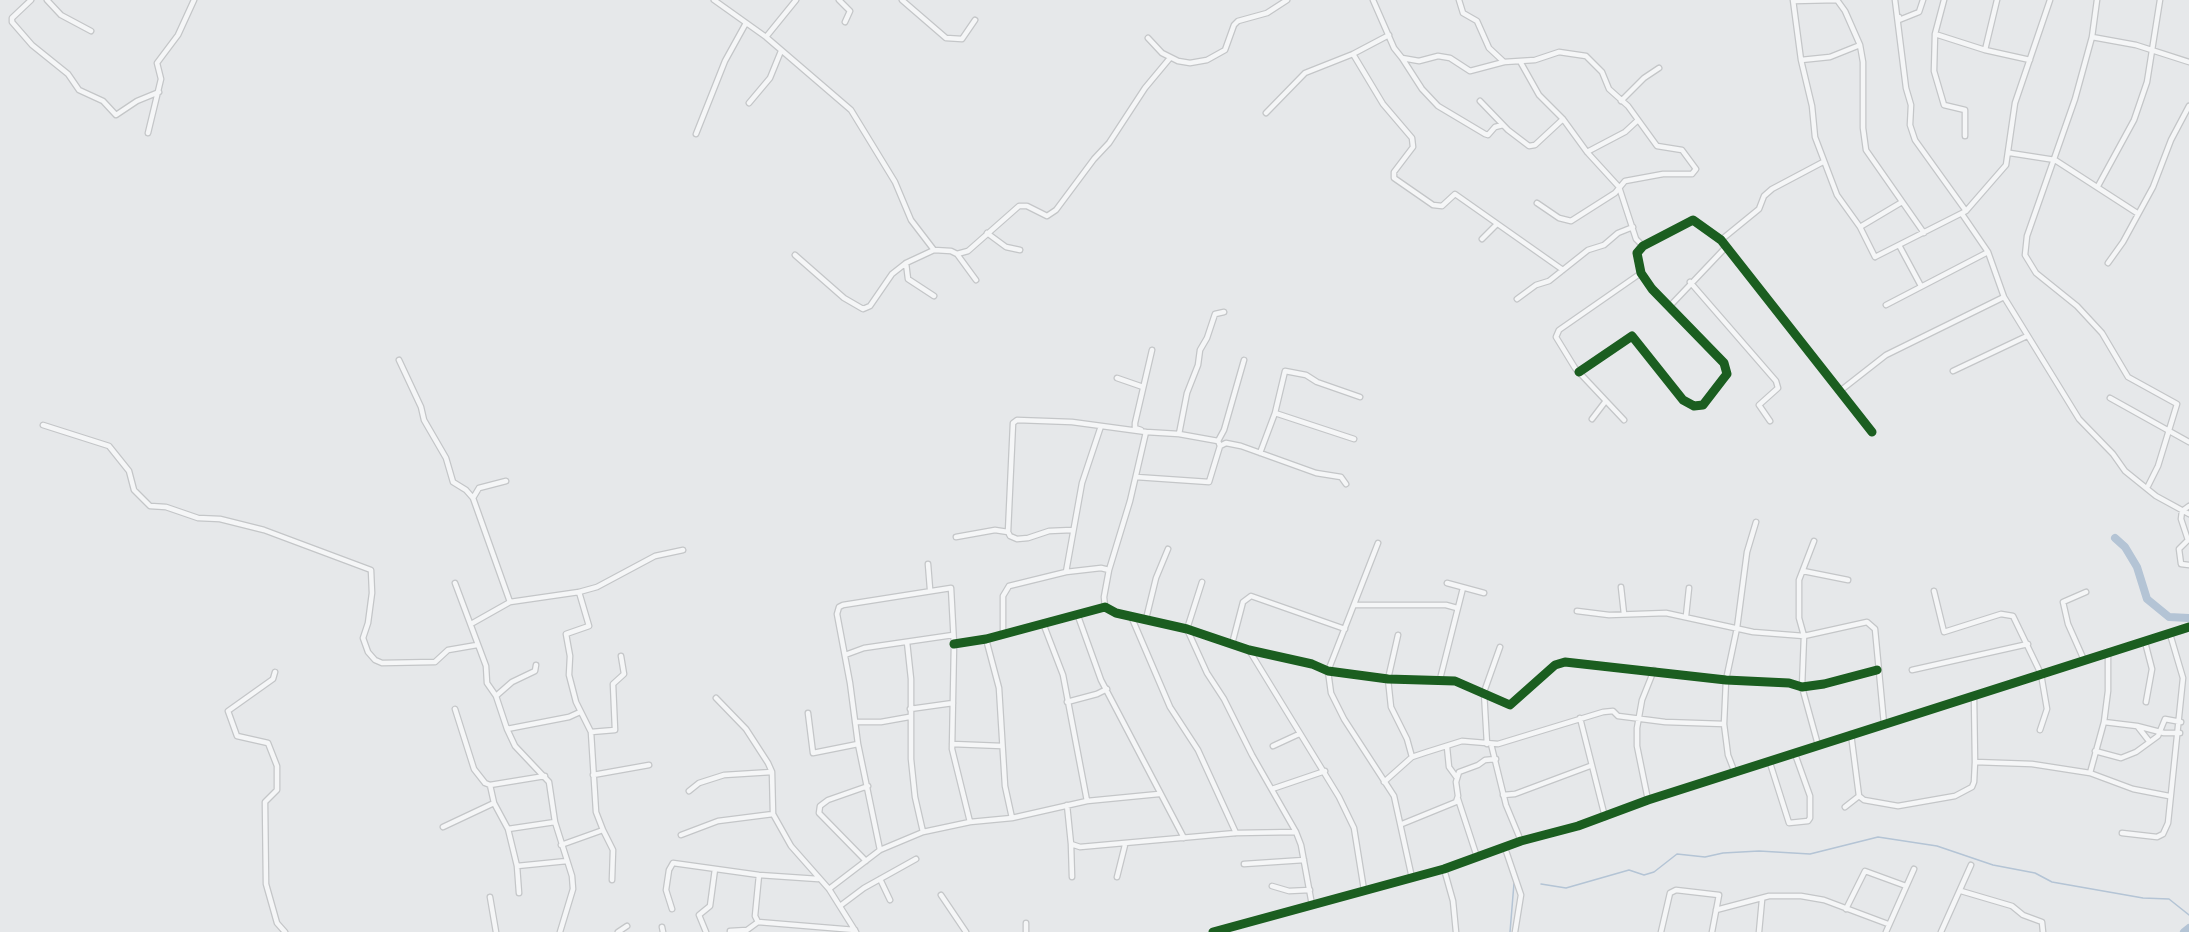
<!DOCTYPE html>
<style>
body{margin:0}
canvas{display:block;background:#e6e8ea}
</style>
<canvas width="2189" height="932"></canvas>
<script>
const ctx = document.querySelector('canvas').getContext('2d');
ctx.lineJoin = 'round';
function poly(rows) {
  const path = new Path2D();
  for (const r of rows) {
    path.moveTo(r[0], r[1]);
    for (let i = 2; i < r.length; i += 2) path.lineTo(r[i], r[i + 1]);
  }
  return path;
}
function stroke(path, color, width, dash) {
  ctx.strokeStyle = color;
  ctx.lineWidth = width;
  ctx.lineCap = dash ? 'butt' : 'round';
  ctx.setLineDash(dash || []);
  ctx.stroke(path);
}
stroke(poly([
 [1541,884,1566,888,1629,870,1644,875,1654,872,1677,854,1705,857,1723,853,1759,851,1810,854,1878,837,1937,846,1993,865,2035,873,2052,882,2143,898,2169,899,2189,915],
 [1510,932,1514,883]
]), '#b4c4d5', 1.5);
stroke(poly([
 [2115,538,2125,547,2137,567,2147,599,2169,617,2189,618],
 [2184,932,2189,928]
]), '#b4c4d5', 8);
const street = poly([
 [31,0,12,18,12,22,32,45,68,74,79,90,103,101,116,115,137,101,159,92],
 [47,0,61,15,91,31],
 [714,0,766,37,851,110,895,182,911,220,934,250],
 [839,0,850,11,845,22],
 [902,0,946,38,962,39,975,20],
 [1373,0,1394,48,1402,58,1419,61,1438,56,1450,58,1470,71,1504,62,1535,60,1559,52,1586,56,1602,72,1609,89,1628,106,1657,146,1682,150,1696,169,1692,174,1663,174,1625,181,1615,193,1571,221,1559,218,1537,203],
 [1459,0,1463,13,1477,21,1489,48,1504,62],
 [1793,0,1801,60,1812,106,1815,137,1837,195,1860,227,1875,257,1966,211,2006,165,2015,103,2050,0],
 [1895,0,1906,88,1911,105,1910,125,1915,140,1966,211],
 [1944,0,1935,34,1934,71,1944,105,1965,110,1965,136],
 [2097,0,2092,37,2075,99,2027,236,2025,255,2036,273,2077,306,2102,333,2128,377,2177,404,2158,466,2148,486],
 [1794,1,1837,0,1845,11,1860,45,1863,62,1863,128,1866,150,1924,233],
 [1899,17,1899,20,1919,12,1923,0],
 [1935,34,1985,50,2030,60],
 [766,37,796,0],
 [2092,37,2136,45,2189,62],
 [1148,38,1162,53,1178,61,1190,63,1207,60,1225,50,1234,25,1238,21,1267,13,1287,0],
 [1985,50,1997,0],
 [1353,54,1383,104,1412,138,1413,147,1394,172,1394,178,1433,205,1442,206,1455,194,1563,270],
 [1402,58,1422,89,1438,106,1485,134,1488,135,1495,127,1503,125],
 [1801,60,1830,57,1860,45],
 [1521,63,1539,95,1563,119,1587,152,1619,187,1636,239,1643,246],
 [1480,101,1508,130,1529,146,1535,145,1563,119],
 [1621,101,1644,78,1659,68],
 [749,103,770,78,781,51],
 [1266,113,1305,73,1353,54,1389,35],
 [148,133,161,79,157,63,178,35,194,0],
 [696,134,725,61,746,23],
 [1587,152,1625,132,1638,120],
 [2010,153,2055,160,2137,213],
 [2098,186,2134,120,2147,82,2160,0],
 [1962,214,1988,252,2004,297,2079,419,2113,454,2125,471,2156,496,2189,514],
 [1860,227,1902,202],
 [987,233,1006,247,1020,250],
 [1482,239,1497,224],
 [1721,240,1759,209,1764,196,1772,189,1823,162],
 [1900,247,1921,286],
 [957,254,968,251,1019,206,1027,206,1047,216,1056,210,1094,159,1109,143,1145,88,1170,58],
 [795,255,844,298,863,309,870,306,892,274,906,263,934,250,951,251,957,254,976,280],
 [906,263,908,279,934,296],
 [2108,263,2123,242,2153,187,2171,140,2189,106],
 [1690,282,1776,381,1778,388,1759,405,1770,421],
 [1517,299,1536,285,1549,281,1588,250,1604,245,1618,233,1633,227],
 [1886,305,1988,252],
 [1669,307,1726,247],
 [399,360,421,407,424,420,446,458,453,482,466,490,473,498],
 [1953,371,2027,336],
 [1579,372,1632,336,1683,400,1694,406,1703,405,1723,379,1727,374,1724,363,1652,289,1641,273,1637,253,1643,246,1693,220,1721,240,1872,432],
 [1117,378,1143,387],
 [1840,391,1886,355,2004,297],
 [2110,398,2189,442],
 [1275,413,1354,439],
 [1592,419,1605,402],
 [1624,420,1575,368,1556,337,1559,330,1641,273],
 [43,425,109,446,129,471,134,490,150,506,166,507,198,518,220,519,264,530,371,570,372,593,368,623,363,638,368,652,375,660,382,663,435,662,448,650,477,645],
 [1141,430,1135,428,1135,423,1152,350],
 [1179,434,1187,393,1198,365,1200,350,1207,338,1215,314,1224,312],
 [1218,441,1220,446,1226,443,1241,446,1316,473,1341,477,1346,484],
 [1260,453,1275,413,1285,371,1306,375,1317,382,1360,397],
 [1136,477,1209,482,1220,446],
 [506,481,479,488,473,498,510,602],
 [2189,506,2182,511,2181,519,2188,540,2179,549,2181,564,2189,565],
 [1008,532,1013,423,1017,420,1072,422,1146,432],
 [956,537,995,530,1008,532,1010,536,1017,539,1028,538,1049,531,1072,530],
 [1814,541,1799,580,1799,618,1804,636,1802,687,1818,745],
 [1378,543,1328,671,1331,693,1344,719,1394,796,1412,878],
 [928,564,930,589],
 [1803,571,1848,580],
 [1066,572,1082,483,1101,426],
 [1202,582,1187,629,1207,673,1224,699,1252,755,1296,832,1301,845,1312,905],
 [455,583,486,666,487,683,496,696,507,729,515,746,549,782,555,822,572,876,573,889,560,932],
 [1447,583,1484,593],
 [1621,587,1624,614],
 [1934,591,1944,632,2001,614,2013,616,2041,674,2047,709,2040,730],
 [579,592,589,626,566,634,570,656,569,675,576,702,591,732,596,812,603,830],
 [1354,605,1446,605,1457,608],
 [1105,607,1104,597,1109,570,1130,501,1146,432,1179,434,1218,441,1224,430,1244,360],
 [1577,611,1609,615,1666,613,1753,632,1804,636,1867,622,1875,629,1884,724],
 [1078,616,1101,680,1184,838],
 [1131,616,1170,707,1198,750,1236,833],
 [1686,616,1689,588],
 [1146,619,1156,578,1168,549],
 [1043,623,1063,675,1087,801],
 [471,624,510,602,579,592,597,587,655,556,683,550],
 [1003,635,1003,596,1009,586,1066,572,1101,568,1109,570],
 [1398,635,1388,679,1391,707,1407,739,1412,757],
 [986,639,999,688,1005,786,1012,818],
 [907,642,911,679,911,759,915,797,923,832],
 [2145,642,2152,669,2146,702],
 [954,644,986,639,1105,607,1116,613,1187,629,1249,650,1312,664,1328,671,1388,679,1455,681,1510,705,1555,665,1565,662,1726,680,1789,683,1802,687,1824,684,1877,670],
 [1232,644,1243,602,1251,596,1345,629],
 [1249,650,1339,797,1354,828,1364,890],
 [845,655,864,648,953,635],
 [2084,660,2068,624,2063,602,2086,592],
 [1912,670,2028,644],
 [275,672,273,679,228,711,237,736,268,743,277,766,277,790,265,802,266,884,277,923,285,932],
 [1440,679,1463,588],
 [496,696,512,682,535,671,536,665],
 [716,698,746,729,768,763,772,772,773,814,791,846,829,889,856,932],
 [1067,702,1097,694,1107,689],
 [455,709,474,769,485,783,490,785,545,776],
 [910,709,953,703],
 [808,713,813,753,858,744],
 [1580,718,1605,817],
 [855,722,881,722,909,717],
 [2104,722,2137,726,2164,733,2180,733],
 [2138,727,2149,741],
 [507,729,569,717,580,712],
 [591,732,615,730,613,684,624,674,621,656],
 [952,744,1002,746],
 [1487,744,1484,692,1500,647],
 [1491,744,1506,805,1521,841],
 [1273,746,1299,734],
 [1447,747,1449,767,1457,778],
 [2095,751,2121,758,2136,752,2158,736,2165,719,2181,722],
 [1975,762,2032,764,2090,773,2133,789,2169,796],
 [1770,763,1789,823,1808,821,1810,818,1810,796,1795,754],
 [1735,773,1728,755,1724,724,1726,680,1737,628,1747,552,1756,522],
 [2090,773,2104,722,2108,691,2108,652],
 [593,775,649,765],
 [1384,782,1412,757,1427,752,1462,741,1498,744,1603,712,1613,711,1618,716,1665,722,1724,724],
 [490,785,494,803,508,829,517,866,519,893],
 [1272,789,1325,771],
 [689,791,699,783,724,775,772,772],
 [1503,795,1515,794,1590,766],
 [1859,796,1864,800,1898,806,1955,796,1972,787,1974,782,1975,762,1974,696],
 [1458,799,1477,857],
 [1648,800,1637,746,1637,728,1642,700,1654,670],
 [1067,805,1071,844,1080,847,1236,833,1296,832],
 [1845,807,1859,796,1851,734],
 [1402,824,1456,802,1458,796,1456,782,1459,772,1478,765,1485,760,1496,759],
 [443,827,494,803],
 [508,829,555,822],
 [2122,833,2157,837,2163,834,2168,823,2183,678,2170,634],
 [681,835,718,821,773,814],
 [1071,844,1072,877],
 [561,845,603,830,613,850,612,880],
 [1505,848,1521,895,1515,932],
 [880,850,858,744,850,683,837,614,839,607,843,605,951,588,954,644,952,749,970,822],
 [866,861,819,813,820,806,828,800,868,786],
 [1244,864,1304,860],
 [517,866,567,861],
 [1444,869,1453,901,1456,932],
 [1117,877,1125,845],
 [880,879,890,900],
 [1272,886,1289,891,1310,890],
 [829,889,880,850,923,832,970,822,1012,818,1087,801,1159,794],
 [1961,891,2012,906,2023,915,2042,922,2043,932],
 [941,895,966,932],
 [490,897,496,932],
 [840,906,864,888,916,859],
 [672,909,666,890,669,870,673,863,759,875,818,879],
 [1846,909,1865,871,1906,886],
 [1716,910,1769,896,1801,896,1824,900,1888,924],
 [758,922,755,916,759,875],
 [1026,923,1026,932],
 [662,927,663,932],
 [730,931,747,930,758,922,855,930],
 [618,932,627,926],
 [706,932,699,915,710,906,715,869],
 [1213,932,1444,869,1521,841,1578,826,1648,800,2180,630],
 [1661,932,1670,893,1676,890,1719,895,1712,932],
 [1759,932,1762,900],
 [1886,932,1914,869],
 [1941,932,1971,865]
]);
const secondary = poly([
 [2180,630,2189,627]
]);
stroke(street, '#c4c6c8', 7);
stroke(secondary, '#c4c6c8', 9);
stroke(street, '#f5f6f7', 4.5);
stroke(secondary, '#f8f8f8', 7);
stroke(poly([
 [1579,372,1632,336,1683,400,1694,406,1703,405,1723,379,1727,374,1724,363,1652,289,1641,273,1637,253,1643,246,1693,220,1721,240,1872,432],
 [954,644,986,639,1105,607,1116,613,1187,629,1249,650,1312,664,1328,671,1388,679,1455,681,1510,705,1555,665,1565,662,1726,680,1789,683,1802,687,1824,684,1877,670],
 [1213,932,1444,869,1521,841,1578,826,1648,800,2189,627]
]), '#1b5e20', 9);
</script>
